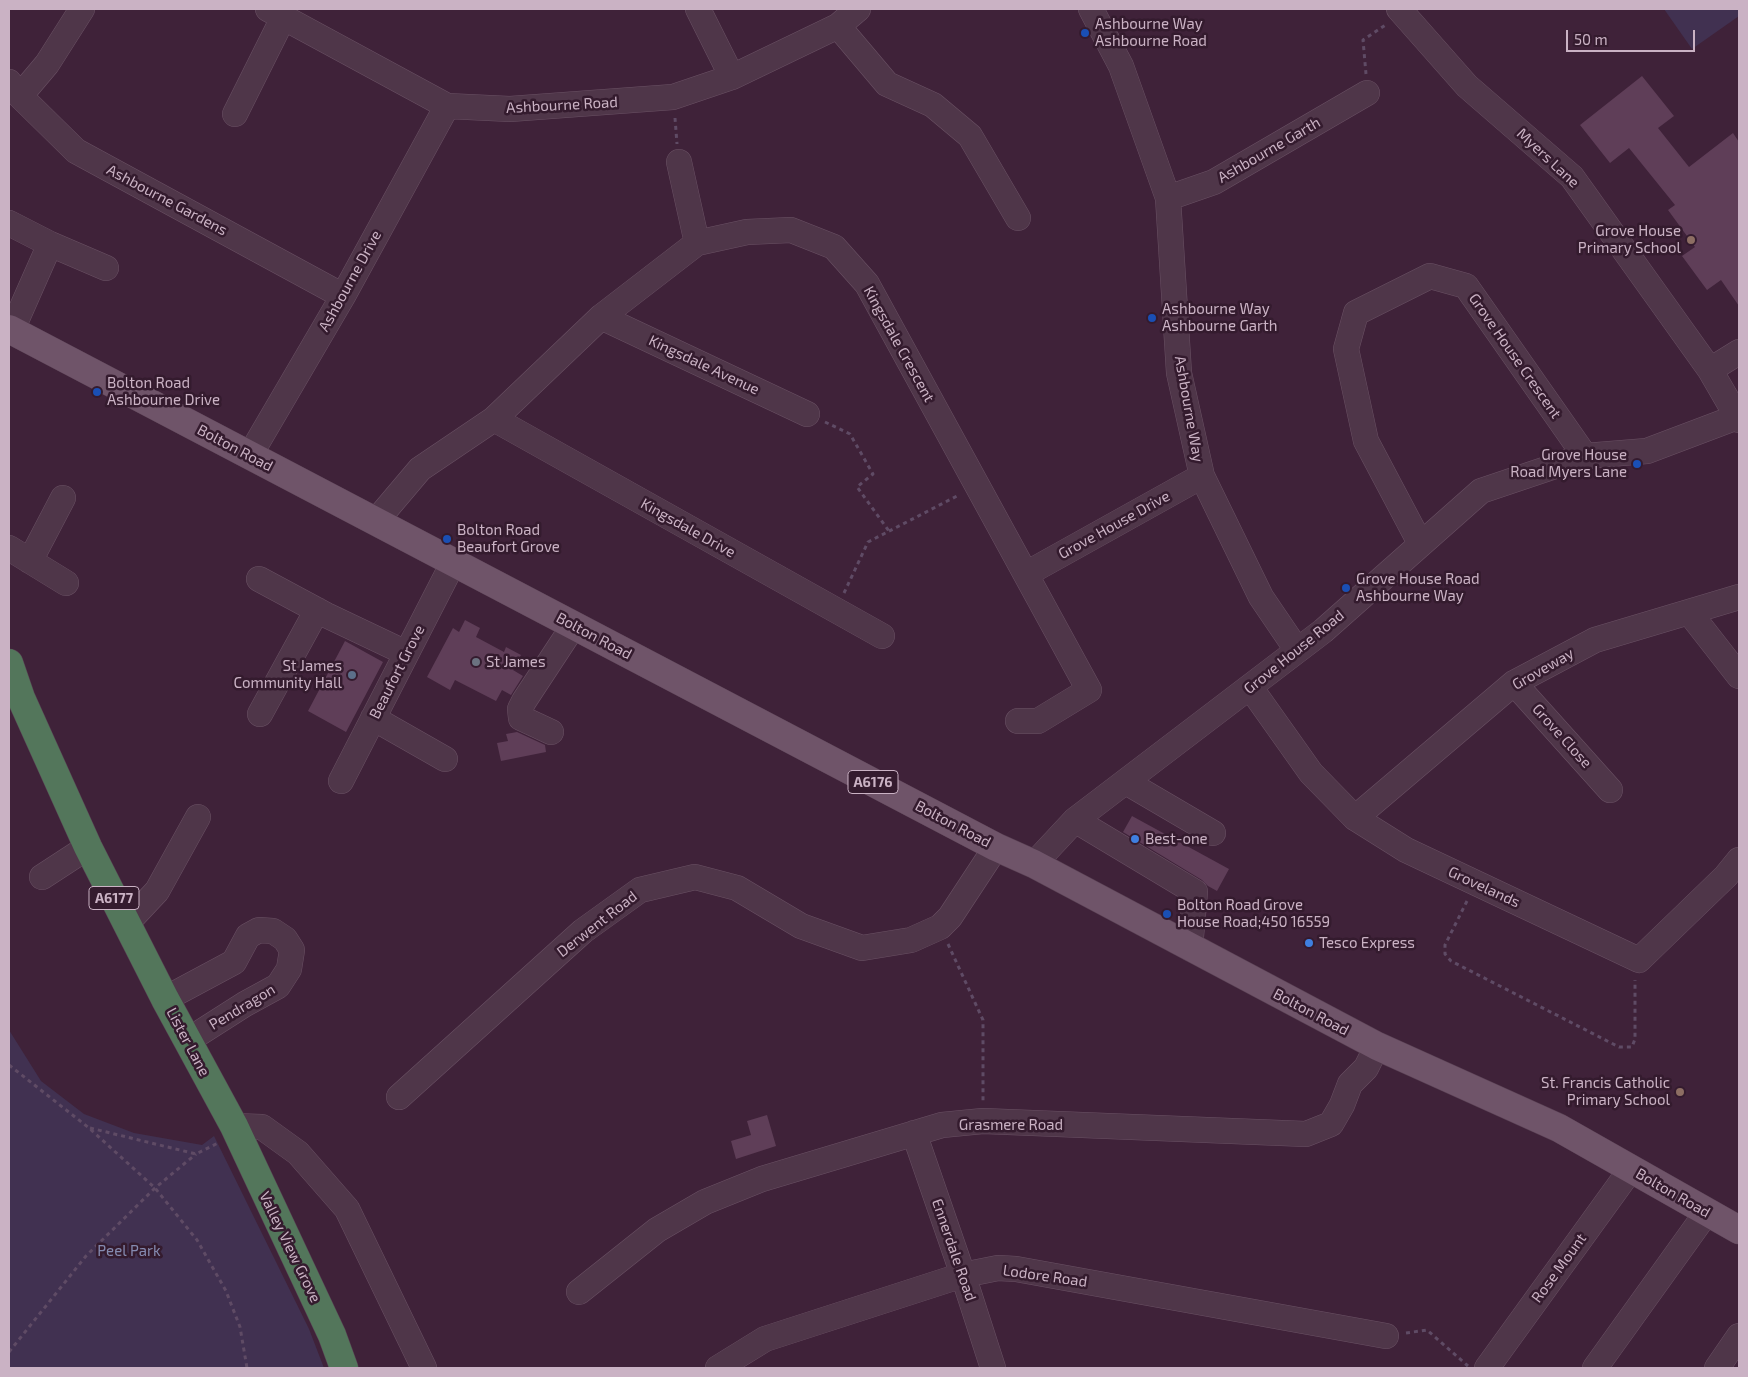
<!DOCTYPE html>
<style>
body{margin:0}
#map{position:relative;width:1748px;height:1377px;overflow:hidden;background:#3f2239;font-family:"Exo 2",sans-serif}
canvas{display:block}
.frame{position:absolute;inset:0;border:10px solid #cab2c4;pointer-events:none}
.scale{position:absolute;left:1566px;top:30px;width:129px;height:22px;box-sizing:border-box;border:2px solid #cab2c4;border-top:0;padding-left:6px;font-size:15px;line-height:18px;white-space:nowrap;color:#cab2c4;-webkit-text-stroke:4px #341b2e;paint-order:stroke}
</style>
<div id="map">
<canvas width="1748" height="1377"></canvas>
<div class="frame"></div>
<div class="scale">50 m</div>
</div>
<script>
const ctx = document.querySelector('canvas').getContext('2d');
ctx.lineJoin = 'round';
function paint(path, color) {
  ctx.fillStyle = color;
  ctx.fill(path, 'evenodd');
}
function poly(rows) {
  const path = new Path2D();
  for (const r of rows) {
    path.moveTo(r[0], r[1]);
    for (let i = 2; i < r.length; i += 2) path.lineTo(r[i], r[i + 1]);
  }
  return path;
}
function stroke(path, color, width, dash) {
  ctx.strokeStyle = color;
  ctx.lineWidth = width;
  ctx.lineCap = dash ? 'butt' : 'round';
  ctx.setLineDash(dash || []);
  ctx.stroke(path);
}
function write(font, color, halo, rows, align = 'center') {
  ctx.font = font + ' "Exo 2",sans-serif';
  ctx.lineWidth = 5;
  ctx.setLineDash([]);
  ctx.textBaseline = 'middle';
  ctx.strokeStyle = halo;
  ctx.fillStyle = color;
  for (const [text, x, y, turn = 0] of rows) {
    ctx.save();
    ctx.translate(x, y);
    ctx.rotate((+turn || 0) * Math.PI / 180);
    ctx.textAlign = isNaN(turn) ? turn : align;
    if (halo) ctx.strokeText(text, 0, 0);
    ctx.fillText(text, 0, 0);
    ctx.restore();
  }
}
paint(poly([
 [1664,9,1739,9,1739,16,1692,49],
 [9,1030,41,1081,84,1114,134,1133,202,1145,214,1136,309,1329,324,1368,9,1368]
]), '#413151');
paint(poly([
 [1642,76,1674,116,1658,128,1689,167,1733,133,1739,142,1739,306,1721,280,1707,290,1682,256,1695,247,1668,210,1675,205,1629,148,1610,163,1580,125],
 [465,620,480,628,476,637,504,652,506,647,521,655,513,670,523,676,511,695,502,690,496,701,455,680,450,690,427,677,453,628,459,632],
 [345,641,383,662,346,732,308,711],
 [517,732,545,745,546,752,501,761,497,743,508,741,506,734],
 [1132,816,1229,869,1217,891,1208,886,1202,880,1123,832],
 [767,1115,776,1146,736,1159,731,1141,751,1135,747,1121]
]), '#5f3e58');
const minor = poly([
 [268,9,447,106,510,109,673,97,732,77,838,26,858,9],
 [698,9,732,77],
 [1091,9,1121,66,1168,198,1179,373,1202,476,1261,597,1297,650],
 [1399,9,1467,86,1572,177,1710,370,1739,420],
 [838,26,887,84,933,105,970,136,1018,218],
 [9,82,20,96,76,151,343,296],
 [20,96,47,64,82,9],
 [235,114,283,18],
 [679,162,697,243],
 [1168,198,1214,182,1367,93],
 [9,223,50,244,106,268],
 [601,317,807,414],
 [12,330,50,244],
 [1710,370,1739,352],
 [494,419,882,636],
 [250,455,343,296,447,106],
 [376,521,420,469,494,419,601,317,697,243,747,232,791,230,834,247,867,284,1089,690,1038,721,1018,721],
 [1420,543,1366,441,1346,349,1356,313,1430,276,1466,286,1585,456],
 [9,548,66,583],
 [30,561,63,498],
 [1026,574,1202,476],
 [259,579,326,615,406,653],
 [1689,612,1739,676],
 [1514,683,1610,790],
 [1250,687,1311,773,1355,818,1406,850,1639,960,1726,876,1739,860],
 [260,714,317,610],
 [373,718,445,759],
 [551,732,521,718,520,709,524,701,574,625],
 [341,781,453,563],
 [1126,782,1213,833],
 [1355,818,1514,683,1595,640,1739,597],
 [1075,820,1195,892,1190,948],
 [1034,864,1075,820,1323,631,1481,491,1585,456,1647,451,1737,417],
 [42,877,88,847],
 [127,923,157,891,198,817],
 [165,999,234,962,248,936,259,930,273,931,285,939,292,950,289,969,278,986,245,1004,187,1041],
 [399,1097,583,931,640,890,695,877,737,888,801,926,862,948,911,940,940,927,950,917,996,847],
 [234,1126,262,1127,298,1153,347,1209,424,1368],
 [914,1133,963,1275,993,1368],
 [579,1292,657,1230,705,1202,762,1179,942,1125,983,1121,1306,1134,1331,1124,1342,1105,1350,1084,1366,1068,1377,1046],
 [718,1368,765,1339,963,1275,998,1268,1016,1269,1386,1336],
 [1487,1368,1631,1169],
 [1595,1368,1707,1212],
 [1717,1368,1739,1336]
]);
const major = poly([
 [9,329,996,847,1034,864,1377,1046,1559,1128,1739,1230]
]);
const highway = poly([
 [9,663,21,698,88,847,165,999,234,1126,332,1335,344,1368]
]);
stroke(minor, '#6a5164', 26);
stroke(major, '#583f52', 29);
stroke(highway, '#573e51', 29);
stroke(poly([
 [1366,74,1363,40,1387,24],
 [675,118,677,144],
 [825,422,850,434,873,474,857,487,889,531],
 [844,593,868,542,959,495],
 [1467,901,1445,945,1445,954,1451,961,1619,1047,1632,1047,1635,1039,1635,980],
 [948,944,983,1020,983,1102],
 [9,1065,89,1128,155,1188,197,1240,226,1291,240,1327,247,1368],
 [90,1128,196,1154,220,1142],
 [1406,1333,1427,1330,1468,1366],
 [9,1352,86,1256,155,1188,196,1154]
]), '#5f4b65', 3, [4, 4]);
stroke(minor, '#4f3649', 25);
stroke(major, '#6f5469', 28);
stroke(highway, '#53765b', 28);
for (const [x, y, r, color] of [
 [1085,33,5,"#1a4fb4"],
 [1691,240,5,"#8d6e63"],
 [1152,318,5,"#1a4fb4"],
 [97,392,5,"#1a4fb4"],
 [1637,464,5,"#1a4fb4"],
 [447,539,5,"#1a4fb4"],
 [1346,588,5,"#1a4fb4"],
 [476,662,5,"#6b7280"],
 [352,675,5,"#5c6f8a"],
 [1135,839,5,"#3f7fe0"],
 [1167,914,5,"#1a4fb4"],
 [1309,943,5,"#3f7fe0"],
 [1680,1092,5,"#8d6e63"]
]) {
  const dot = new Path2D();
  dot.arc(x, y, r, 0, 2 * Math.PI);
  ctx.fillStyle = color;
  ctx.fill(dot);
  stroke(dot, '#341b2e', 2);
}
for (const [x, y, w] of [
 [873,782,50],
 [114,898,50]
]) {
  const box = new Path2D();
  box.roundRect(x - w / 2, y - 11.5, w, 23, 4);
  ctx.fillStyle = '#341b2e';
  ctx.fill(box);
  stroke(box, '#cab2c4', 1);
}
write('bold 14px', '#cab2c4', null, [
 ["A6176",873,782],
 ["A6177",114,898]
]);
write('15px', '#cab2c4', '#341b2e', [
 ["Ashbourne Way",1095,24],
 ["Ashbourne Road",1095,41],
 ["Grove House",1681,231,"right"],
 ["Primary School",1681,248,"right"],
 ["Ashbourne Way",1162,309],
 ["Ashbourne Garth",1162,326],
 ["Bolton Road",107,383],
 ["Ashbourne Drive",107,400],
 ["Grove House",1627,455,"right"],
 ["Road Myers Lane",1627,472,"right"],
 ["Bolton Road",457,530],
 ["Beaufort Grove",457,547],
 ["Grove House Road",1356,579],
 ["Ashbourne Way",1356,596],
 ["St James",486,662],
 ["St James",342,666,"right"],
 ["Community Hall",342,683,"right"],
 ["Best-one",1145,839],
 ["Bolton Road Grove",1177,905],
 ["House Road;450 16559",1177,922],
 ["Tesco Express",1319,943],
 ["St. Francis Catholic",1670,1083,"right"],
 ["Primary School",1670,1100,"right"]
], 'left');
write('15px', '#cab2c4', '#341b2e', [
 ["Ashbourne Road",562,105,-3],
 ["Ashbourne Garth",1269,150,-30],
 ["Myers Lane",1548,158,43],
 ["Ashbourne Gardens",167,200,28],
 ["Ashbourne Drive",350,281,-61],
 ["Kingsdale Crescent",899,344,61],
 ["Grove House Crescent",1515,356,55],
 ["Kingsdale Avenue",704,365,25],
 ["Ashbourne Way",1189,409,80],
 ["Bolton Road",235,448,28],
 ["Grove House Drive",1114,525,-29],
 ["Kingsdale Drive",688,528,29],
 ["Bolton Road",594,636,28],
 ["Grove House Road",1294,652,-39],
 ["Groveway",1543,669,-30],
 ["Beaufort Grove",397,672,-63],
 ["Grove Close",1562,736,48],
 ["Bolton Road",953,824,28],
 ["Grovelands",1484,887,25],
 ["Derwent Road",597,924,-38],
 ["Pendragon",242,1007,-31],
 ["Bolton Road",1311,1012,28],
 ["Lister Lane",188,1042,62],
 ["Grasmere Road",1011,1125],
 ["Bolton Road",1673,1193,30],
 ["Valley View Grove",290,1247,64],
 ["Ennerdale Road",954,1250,71],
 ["Rose Mount",1559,1268,-54],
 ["Lodore Road",1045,1276,8]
]);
write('15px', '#858bb1', '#341b2e', [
 ["Peel Park",129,1251]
]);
</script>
